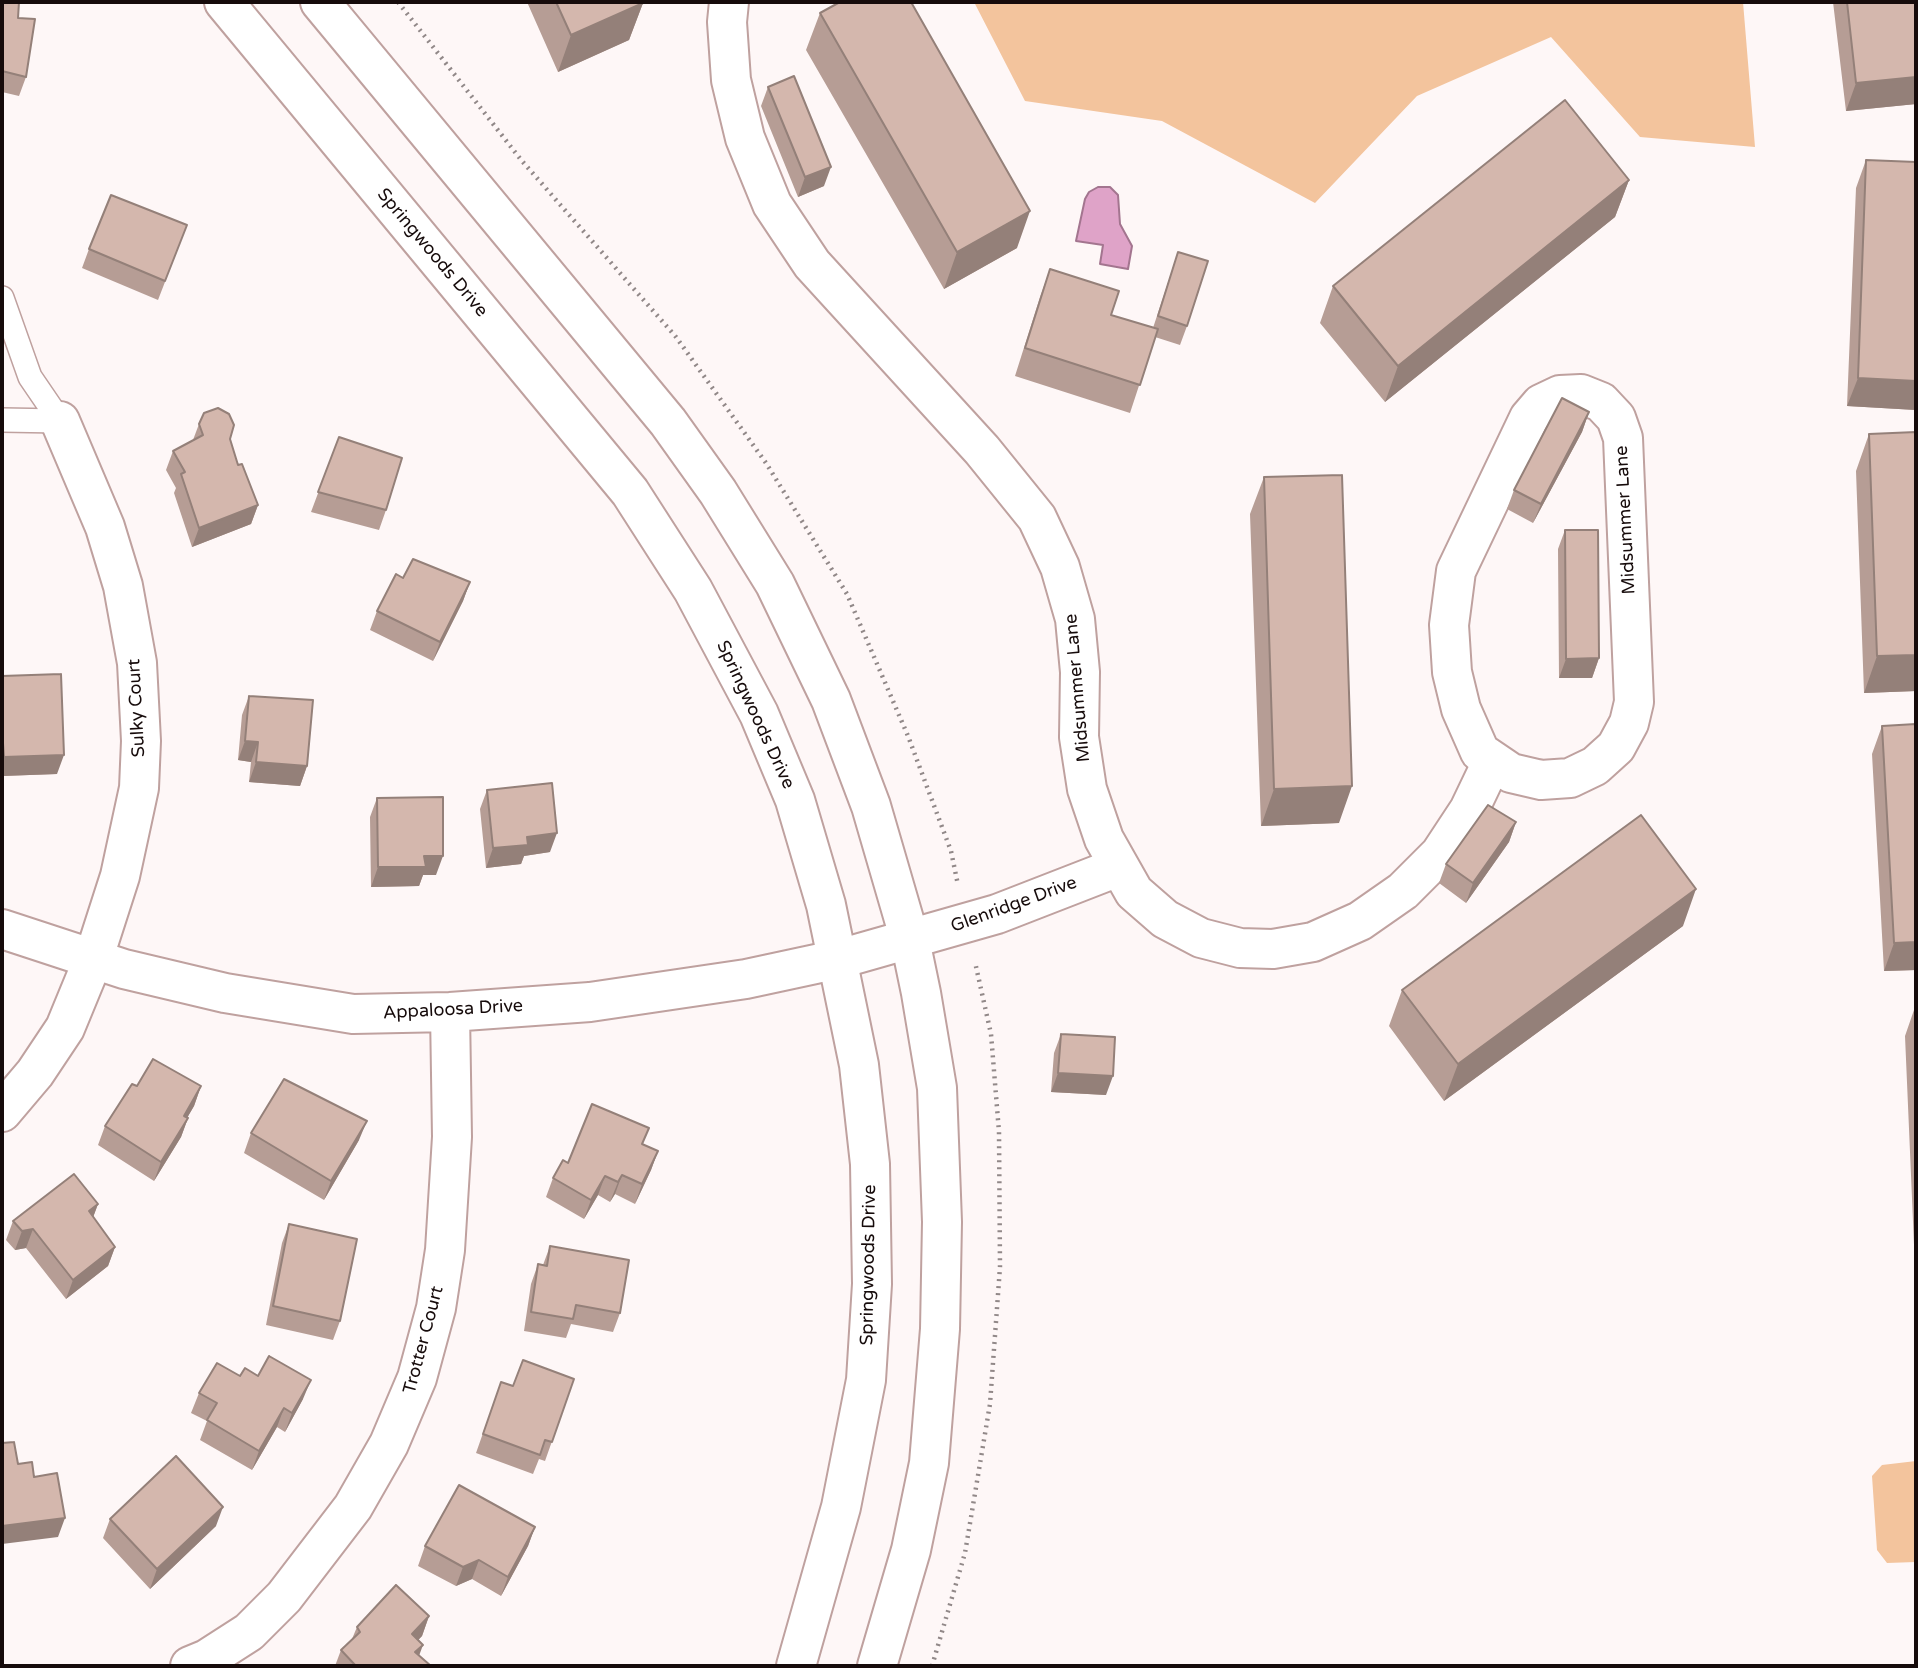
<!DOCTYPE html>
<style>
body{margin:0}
#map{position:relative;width:1918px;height:1668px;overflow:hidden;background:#fef7f7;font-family:"Varela Round",sans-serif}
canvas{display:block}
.frame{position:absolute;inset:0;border:4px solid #160b0b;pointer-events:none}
</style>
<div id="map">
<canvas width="1918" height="1668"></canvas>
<div class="frame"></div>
</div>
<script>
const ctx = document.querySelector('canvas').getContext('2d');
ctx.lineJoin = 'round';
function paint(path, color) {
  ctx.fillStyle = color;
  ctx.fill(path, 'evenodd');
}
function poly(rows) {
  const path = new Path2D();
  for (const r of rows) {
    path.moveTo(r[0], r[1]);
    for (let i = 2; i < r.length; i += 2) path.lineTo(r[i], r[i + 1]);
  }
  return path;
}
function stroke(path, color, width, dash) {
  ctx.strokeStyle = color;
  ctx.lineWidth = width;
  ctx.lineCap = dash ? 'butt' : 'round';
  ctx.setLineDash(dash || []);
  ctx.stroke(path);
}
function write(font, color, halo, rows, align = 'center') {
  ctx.font = font + ' "Varela Round",sans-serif';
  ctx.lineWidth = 5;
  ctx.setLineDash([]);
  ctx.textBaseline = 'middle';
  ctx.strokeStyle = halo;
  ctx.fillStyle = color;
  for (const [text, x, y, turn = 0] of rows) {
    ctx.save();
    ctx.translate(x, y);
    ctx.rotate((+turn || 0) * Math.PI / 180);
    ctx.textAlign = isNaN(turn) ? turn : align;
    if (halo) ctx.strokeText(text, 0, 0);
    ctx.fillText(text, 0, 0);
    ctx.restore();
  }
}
paint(poly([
 [974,2,1743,2,1755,147,1640,137,1551,37,1417,96,1315,203,1162,121,1025,101],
 [1916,1461,1916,1562,1887,1563,1877,1550,1872,1476,1882,1465]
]), '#f3c49d');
const water = poly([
 [1098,187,1110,187,1118,195,1120,224,1132,246,1128,269,1100,264,1103,245,1076,241,1085,199,1089,192,1098,187]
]);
paint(water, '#dfa3c8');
stroke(water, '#a3758f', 2);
const service = poly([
 [2,298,30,377,60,421],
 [2,420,60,421]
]);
const minor = poly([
 [729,2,727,22,731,80,745,138,772,204,812,264,982,450,1037,518,1060,567,1075,619,1080,672,1079,737,1087,789,1104,839,1134,892,1165,919,1201,938,1240,948,1273,949,1313,942,1360,921,1403,891,1440,854,1469,810,1492,762],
 [1581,394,1601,402,1616,418,1623,438,1634,702,1629,723,1616,747,1595,766,1570,778,1541,780,1511,773,1480,752,1461,709,1452,672,1449,625,1456,571,1529,418,1541,404,1560,395,1581,394],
 [2,929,124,969,225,993,353,1014,450,1012,590,1002,746,979,839,959,997,914,1118,867],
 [2,1112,35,1073,65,1028,93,960,120,876,139,788,141,741,137,663,123,586,105,527,60,421],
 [190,1666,207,1659,249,1632,284,1597,353,1507,389,1444,417,1378,436,1308,445,1250,452,1137,450,1012]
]);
const tertiary = poly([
 [224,2,630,492,693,590,759,714,795,800,826,905,859,1065,870,1164,872,1284,866,1380,841,1507,796,1666],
 [320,2,668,422,718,492,775,584,831,700,871,806,910,940,921,993,937,1088,942,1222,940,1329,929,1463,911,1550,877,1666]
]);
stroke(service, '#bfa19f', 26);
stroke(minor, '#bfa19f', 42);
stroke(tertiary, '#bfa19f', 42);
stroke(poly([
 [398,2,522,161,676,337,766,463,847,594,908,736,951,851,958,885],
 [932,1666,965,1553,990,1404,1000,1267,999,1132,991,1034,975,962]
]), '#918888', 4.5, [2, 5]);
stroke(service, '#fff', 23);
stroke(minor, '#fff', 38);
stroke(tertiary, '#fff', 38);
paint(poly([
 [2,2,18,18,26,77,19,96,2,92],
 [527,2,642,2,643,3,629,40,558,72],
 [1833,2,1916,2,1916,104,1846,111],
 [820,13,1017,248,944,289,806,50],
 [768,87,824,186,798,197,761,106],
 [1866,160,1916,410,1847,406,1856,188],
 [1629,180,1615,217,1385,402,1320,323,1333,286],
 [187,225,158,300,82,268,89,249],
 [1178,252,1187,326,1180,345,1155,337,1130,413,1015,376,1040,297,1050,269,1111,315,1153,328],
 [1589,412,1582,432,1533,523,1507,509,1514,490],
 [199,424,230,439,238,465,258,505,251,524,192,547,174,493,176,488,166,470,173,451,193,440],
 [1869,434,1916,691,1864,693,1856,471],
 [339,437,386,510,379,530,311,512],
 [1264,477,1339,823,1261,826,1250,514],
 [1565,530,1599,658,1592,678,1559,678,1558,549],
 [470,582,463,601,433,661,370,630,377,611],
 [2,676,57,774,2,776],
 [249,696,307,766,300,786,249,782,251,762,238,760,242,715],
 [1916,724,1916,970,1884,971,1872,754,1882,726],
 [487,790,550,852,524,856,521,864,486,868,480,809],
 [377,798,436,875,423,875,419,886,371,887,370,817],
 [1516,822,1509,842,1466,903,1439,883,1446,864],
 [1683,926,1444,1101,1389,1026,1402,990],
 [1915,1007,1916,1034,1916,1268,1915,1268,1905,1036],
 [1061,1034,1106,1095,1051,1092,1054,1053],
 [137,1086,201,1086,194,1106,187,1118,188,1118,181,1137,154,1181,98,1145,105,1126],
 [251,1133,359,1140,324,1200,244,1153],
 [643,1144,658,1151,651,1170,635,1204,615,1194,610,1202,598,1195,584,1219,546,1197,553,1178,568,1163],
 [98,1204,93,1217,115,1247,108,1266,66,1299,26,1248,15,1250,6,1240,13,1221],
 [289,1224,340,1321,333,1340,266,1325,282,1243],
 [550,1246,620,1313,613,1332,571,1324,566,1338,524,1331,531,1284,538,1264,543,1265],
 [258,1376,303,1399,285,1432,277,1427,252,1470,200,1440,207,1421,191,1413,199,1393],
 [574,1379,545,1461,539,1459,533,1474,476,1453,501,1382,513,1386],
 [110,1519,216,1526,150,1589,103,1538],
 [535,1527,528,1546,501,1596,472,1579,456,1586,418,1566,425,1546],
 [429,1616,422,1636,418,1640,419,1656,431,1666,335,1666,341,1650,352,1639,357,1627]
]), '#b69d95');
paint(poly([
 [643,3,629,40,558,72,571,35],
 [1916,77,1916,104,1846,111,1856,83],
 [831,167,824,186,798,197,805,177],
 [1629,180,1615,217,1385,402,1398,366],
 [1030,211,1017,248,944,289,957,252],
 [1858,378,1916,381,1916,410,1847,406],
 [1589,412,1582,432,1533,523,1541,504],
 [258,505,251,524,192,547,199,528],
 [470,582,463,601,433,661,440,642],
 [1916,655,1916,691,1864,693,1877,656],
 [1599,658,1592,678,1559,678,1566,659],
 [245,741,258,742,251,762,238,760],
 [64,755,57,774,2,776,2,762,4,757],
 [256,762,307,766,300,786,249,782],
 [1352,786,1339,823,1261,826,1274,789],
 [1516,822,1509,842,1466,903,1473,883],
 [557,833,550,852,524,856,521,864,486,868,493,848,527,837],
 [424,856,443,856,436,875,423,875,419,886,371,887,378,867],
 [1696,889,1683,926,1444,1101,1458,1064],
 [1916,942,1916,970,1884,971,1894,943],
 [1058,1073,1113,1076,1106,1095,1051,1092],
 [201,1086,194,1106,177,1135,184,1116],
 [188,1118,181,1137,154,1181,161,1162],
 [367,1121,359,1140,324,1200,331,1181],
 [658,1151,651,1170,635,1204,642,1184],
 [622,1175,615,1194,610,1202,618,1182],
 [605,1176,598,1195,584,1219,591,1200],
 [98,1204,91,1223,89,1211],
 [33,1229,26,1248,15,1250,22,1231],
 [115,1247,108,1266,66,1299,73,1280],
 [311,1380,303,1399,285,1432,292,1413],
 [284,1408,277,1427,252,1470,259,1451],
 [223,1507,216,1526,150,1589,157,1569],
 [65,1518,58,1537,2,1544,2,1526],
 [535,1527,528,1546,501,1596,508,1577],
 [479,1560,472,1579,456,1586,463,1567],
 [429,1616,422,1636,405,1654,412,1634],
 [423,1645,416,1664,415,1652]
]), '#948079');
const building = poly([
 [2,2,19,2,18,18,35,19,26,77,2,71,2,2],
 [556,2,642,2,643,3,571,35,556,2],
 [840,2,911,2,1030,211,957,252,820,13,840,2],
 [1847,2,1916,2,1916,77,1856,83,1847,2],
 [794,76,831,167,805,177,768,87,794,76],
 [1565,100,1629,180,1398,366,1333,286,1565,100],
 [1866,160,1916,162,1916,381,1858,378,1866,160],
 [111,195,187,225,165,281,89,249,111,195],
 [1178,252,1208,261,1187,326,1158,316,1178,252],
 [1050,269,1119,291,1111,315,1158,329,1140,385,1025,348,1050,269],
 [1562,398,1589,412,1541,504,1514,490,1562,398],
 [218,408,229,414,234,425,230,439,238,465,242,464,258,505,199,528,181,474,185,472,173,451,203,435,199,424,204,413,218,408],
 [1916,432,1916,655,1877,656,1869,434,1916,432],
 [339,437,402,458,386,510,318,492,339,437],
 [1342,475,1352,786,1274,789,1264,477,1342,475],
 [1565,530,1598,530,1599,658,1566,659,1565,530],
 [413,559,470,582,440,642,377,611,396,574,403,578,413,559],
 [61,674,64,755,4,757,2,729,2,676,61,674],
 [249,696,313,700,307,766,256,762,258,742,245,741,249,696],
 [1916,724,1916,942,1894,943,1882,726,1916,724],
 [552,783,557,833,527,837,528,845,493,848,487,790,552,783],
 [443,797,443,856,424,856,426,867,378,867,377,798,443,797],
 [1488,805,1516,822,1473,883,1446,864,1488,805],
 [1641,815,1696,889,1458,1064,1402,990,1641,815],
 [1061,1034,1115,1037,1113,1076,1058,1073,1061,1034],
 [153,1059,201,1086,184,1116,188,1118,161,1162,105,1126,132,1084,137,1086,153,1059],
 [284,1079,367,1121,331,1181,251,1133,284,1079],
 [592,1104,649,1128,642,1144,658,1151,642,1184,622,1175,618,1182,605,1176,591,1200,553,1178,563,1160,568,1163,592,1104],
 [74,1174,98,1204,89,1211,115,1247,73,1280,33,1229,22,1231,13,1221,74,1174],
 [289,1224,357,1239,340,1321,273,1306,289,1224],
 [550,1246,629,1260,620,1313,576,1305,573,1319,531,1312,538,1264,547,1266,550,1246],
 [269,1356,311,1380,292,1413,284,1408,259,1451,207,1420,217,1403,199,1393,217,1363,240,1376,245,1368,258,1376,269,1356],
 [523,1360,574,1379,552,1442,545,1440,540,1455,483,1434,501,1382,513,1386,523,1360],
 [14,1442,18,1464,32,1462,34,1477,57,1473,65,1518,2,1526,2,1443,14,1442],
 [176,1456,223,1507,157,1569,110,1519,176,1456],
 [459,1485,535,1527,508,1577,479,1560,463,1567,425,1546,459,1485],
 [396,1585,429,1616,412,1634,423,1645,415,1652,431,1666,356,1666,341,1650,360,1632,357,1627,396,1585]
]);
paint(building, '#d4b7ad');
stroke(building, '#948079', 2);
write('18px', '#160b0b', '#fff', [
 ["Springwoods Drive",432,253,50],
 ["Midsummer Lane",1626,520,-93],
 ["Midsummer Lane",1078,688,-95],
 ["Sulky Court",137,708,-93],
 ["Springwoods Drive",755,715,65],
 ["Glenridge Drive",1014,905,-20],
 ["Appaloosa Drive",453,1010,-3],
 ["Springwoods Drive",869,1265,-89],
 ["Trotter Court",424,1340,-75]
]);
</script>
